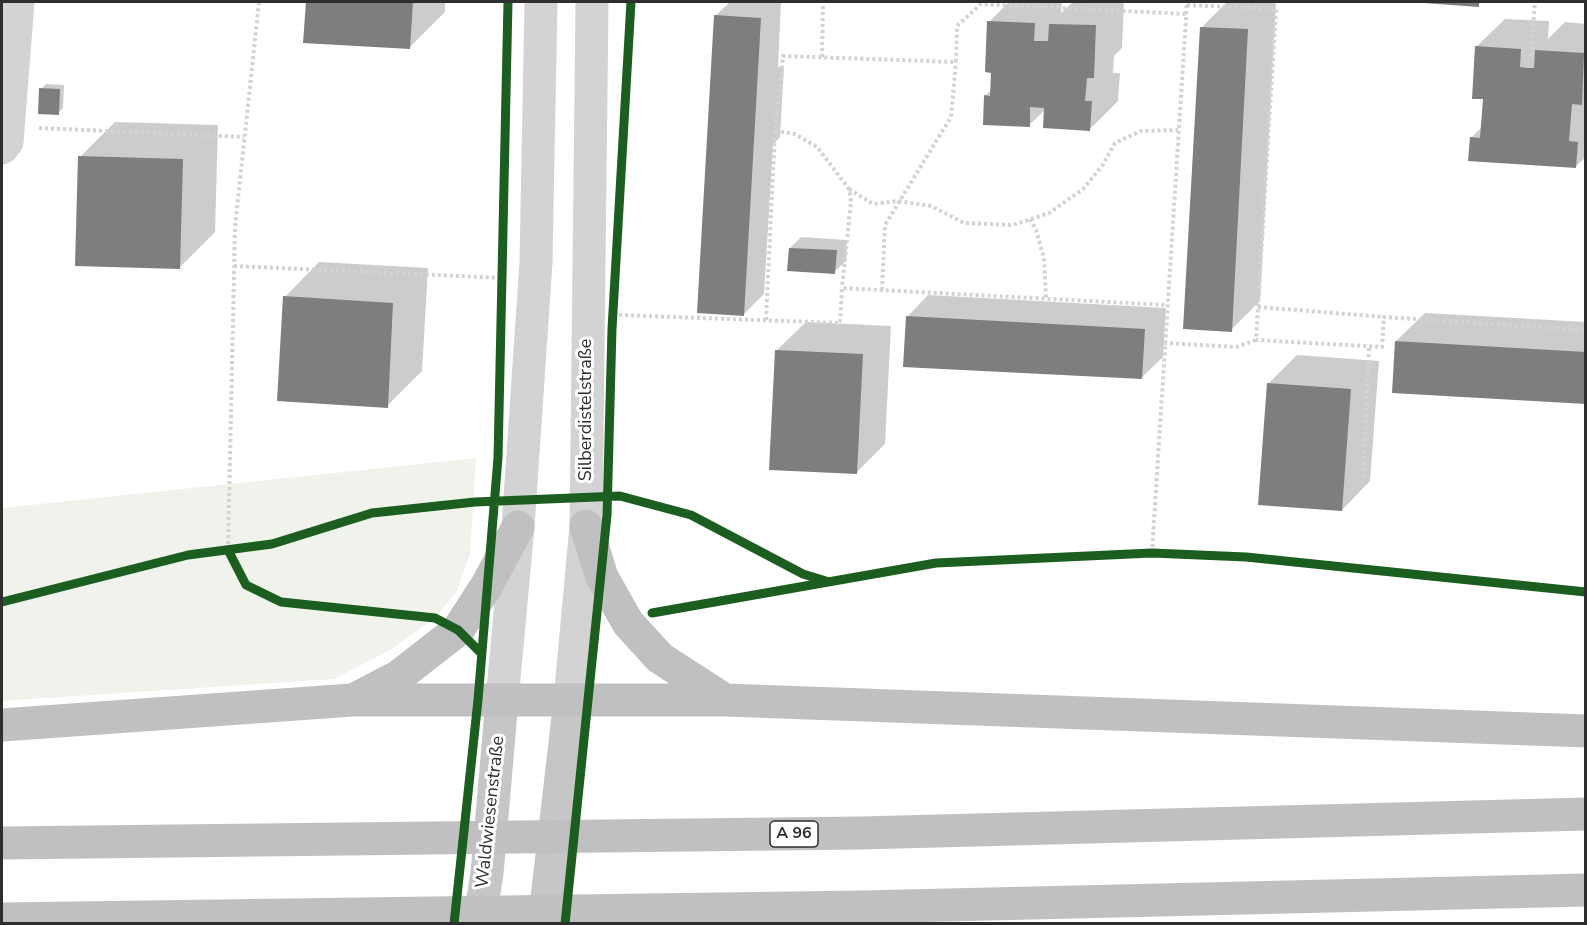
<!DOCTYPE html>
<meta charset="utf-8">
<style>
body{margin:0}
#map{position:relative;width:1587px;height:925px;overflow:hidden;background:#fff;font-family:"Nunito Sans",sans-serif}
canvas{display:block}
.frame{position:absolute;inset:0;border:3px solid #2e2e2e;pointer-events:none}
</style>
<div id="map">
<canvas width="1587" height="925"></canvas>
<div class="frame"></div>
</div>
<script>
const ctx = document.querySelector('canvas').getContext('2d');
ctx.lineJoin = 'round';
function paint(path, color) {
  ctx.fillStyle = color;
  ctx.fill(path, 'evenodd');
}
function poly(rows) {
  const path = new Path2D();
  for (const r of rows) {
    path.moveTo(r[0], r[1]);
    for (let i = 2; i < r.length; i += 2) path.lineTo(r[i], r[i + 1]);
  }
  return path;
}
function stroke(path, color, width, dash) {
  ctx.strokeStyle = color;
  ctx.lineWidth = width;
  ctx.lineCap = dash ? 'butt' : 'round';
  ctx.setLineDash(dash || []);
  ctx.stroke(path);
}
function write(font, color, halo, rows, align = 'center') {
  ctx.font = font + ' "Nunito Sans",sans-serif';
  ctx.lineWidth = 6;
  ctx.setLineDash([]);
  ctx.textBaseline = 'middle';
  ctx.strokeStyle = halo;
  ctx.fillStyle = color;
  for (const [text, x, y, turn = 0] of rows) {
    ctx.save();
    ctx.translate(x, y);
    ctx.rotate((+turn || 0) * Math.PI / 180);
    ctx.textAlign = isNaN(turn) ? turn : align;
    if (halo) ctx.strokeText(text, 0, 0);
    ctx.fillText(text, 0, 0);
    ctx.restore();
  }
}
paint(poly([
 [476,458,470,554,457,591,435,618,390,650,334,679,2,701,2,508]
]), '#f0f3ec');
paint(poly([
 [307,2,445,2,445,12,410,47,305,42],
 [730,2,781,2,778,67,784,67,780,137,773,145,764,294,743,315,716,15],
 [1009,2,1062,2,1061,13,1073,2,1124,2,1122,48,1114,56,1113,73,1120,73,1118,101,1090,129,1046,109,1029,125,985,96,992,89,989,22],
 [1227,2,1276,2,1260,301,1231,330,1201,28],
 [1404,2,1482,2,1478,5],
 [1505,19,1549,21,1548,39,1565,22,1586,24,1586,157,1576,166,1471,138,1482,127,1484,98,1476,47],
 [46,84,64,85,63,108,58,113,41,89],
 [115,122,218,125,215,232,180,267,80,157],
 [801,237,847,240,846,261,834,272,790,248],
 [319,262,428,268,422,371,387,406,285,297],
 [928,295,1166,308,1163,357,1141,378,907,317],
 [1425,313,1586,322,1586,402,1396,341],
 [806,322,891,326,885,444,856,473,777,350],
 [2,335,3,335,2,370],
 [1297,355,1379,361,1370,481,1342,510,1268,384]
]), '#0003');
paint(poly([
 [306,2,413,2,410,49,303,43],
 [1410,2,1479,2,1479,7],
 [714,15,761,18,744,316,697,313],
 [987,21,1035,23,1034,41,1048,41,1049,24,1096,25,1094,78,1087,78,1085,101,1092,101,1090,131,1043,128,1044,108,1030,107,1030,127,983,125,984,95,990,96,991,73,985,72],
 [1200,27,1248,29,1232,332,1183,329],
 [1475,46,1521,49,1520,67,1528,68,1534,68,1535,50,1584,53,1582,105,1572,104,1569,141,1578,142,1576,168,1468,161,1470,137,1480,138,1483,99,1472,99],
 [39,88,60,89,59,115,38,114],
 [78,156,183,159,180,269,75,266],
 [789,248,837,250,835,274,787,271],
 [283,296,393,303,388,408,277,401],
 [906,316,1145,329,1142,379,903,367],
 [1395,341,1586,352,1586,404,1392,393],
 [775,350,863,354,857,474,769,470],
 [1267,383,1351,389,1342,511,1258,505]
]), '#7e7e7e');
stroke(poly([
 [1187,5,1276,9,1256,340,1382,347,1384,317,1586,330],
 [1531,56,1535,2],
 [822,57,823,2],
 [39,128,244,137],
 [775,131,795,134,817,147,849,189,851,201,842,288],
 [849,189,873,204,898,201,931,206,964,223,1013,225,1049,213,1083,189,1102,166,1115,143,1141,131,1178,130],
 [1030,219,1036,230,1044,258,1046,298],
 [234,266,503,278],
 [882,290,885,225,951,117,956,62],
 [1258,307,1384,317],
 [619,315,840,323,842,288,1167,305],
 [766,320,775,131,783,56,956,62,957,26,981,4,1186,14],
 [1164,343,1236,347,1256,340],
 [1363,477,1369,346],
 [228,550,235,227,259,2],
 [1152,553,1187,2]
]), '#d3d3d3', 4, [3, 3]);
stroke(poly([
 [2,148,7,142,18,2],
 [502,700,518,527,536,262,541,2],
 [570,700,586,526,592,2]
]), '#d3d3d3', 33);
stroke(poly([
 [479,924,487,873,502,700],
 [544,924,570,700]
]), '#c6c6c6', 33);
stroke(poly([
 [586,526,602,577,628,623,660,658,725,700],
 [355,699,399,676,458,630,487,585,518,527],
 [2,725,352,700,725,700,1586,731],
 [2,843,861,833,1586,814],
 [2,919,862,907,1586,890]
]), '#c0c0c0', 33);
stroke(poly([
 [228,550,246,585,281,602,435,618,458,630,481,653],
 [2,602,188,555,272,544,372,513,475,502,620,496,691,515,803,574,826,581],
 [652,613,936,563,1152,553,1246,557,1586,592],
 [454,924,478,700,498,458,508,2],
 [565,924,607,515,612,329,631,2]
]), '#1b5e20', 9);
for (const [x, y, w] of [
 [794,834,48]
]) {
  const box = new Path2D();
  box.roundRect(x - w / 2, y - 13, w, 26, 4.5);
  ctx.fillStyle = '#fff';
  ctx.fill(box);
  stroke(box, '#2e2e2e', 1.5);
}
write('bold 16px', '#2e2e2e', null, [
 ["A 96",794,834]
]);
write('18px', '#2e2e2e', '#fff', [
 ["Silberdistelstraße",587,410,-90],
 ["Waldwiesenstraße",491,812,-84]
]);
</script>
